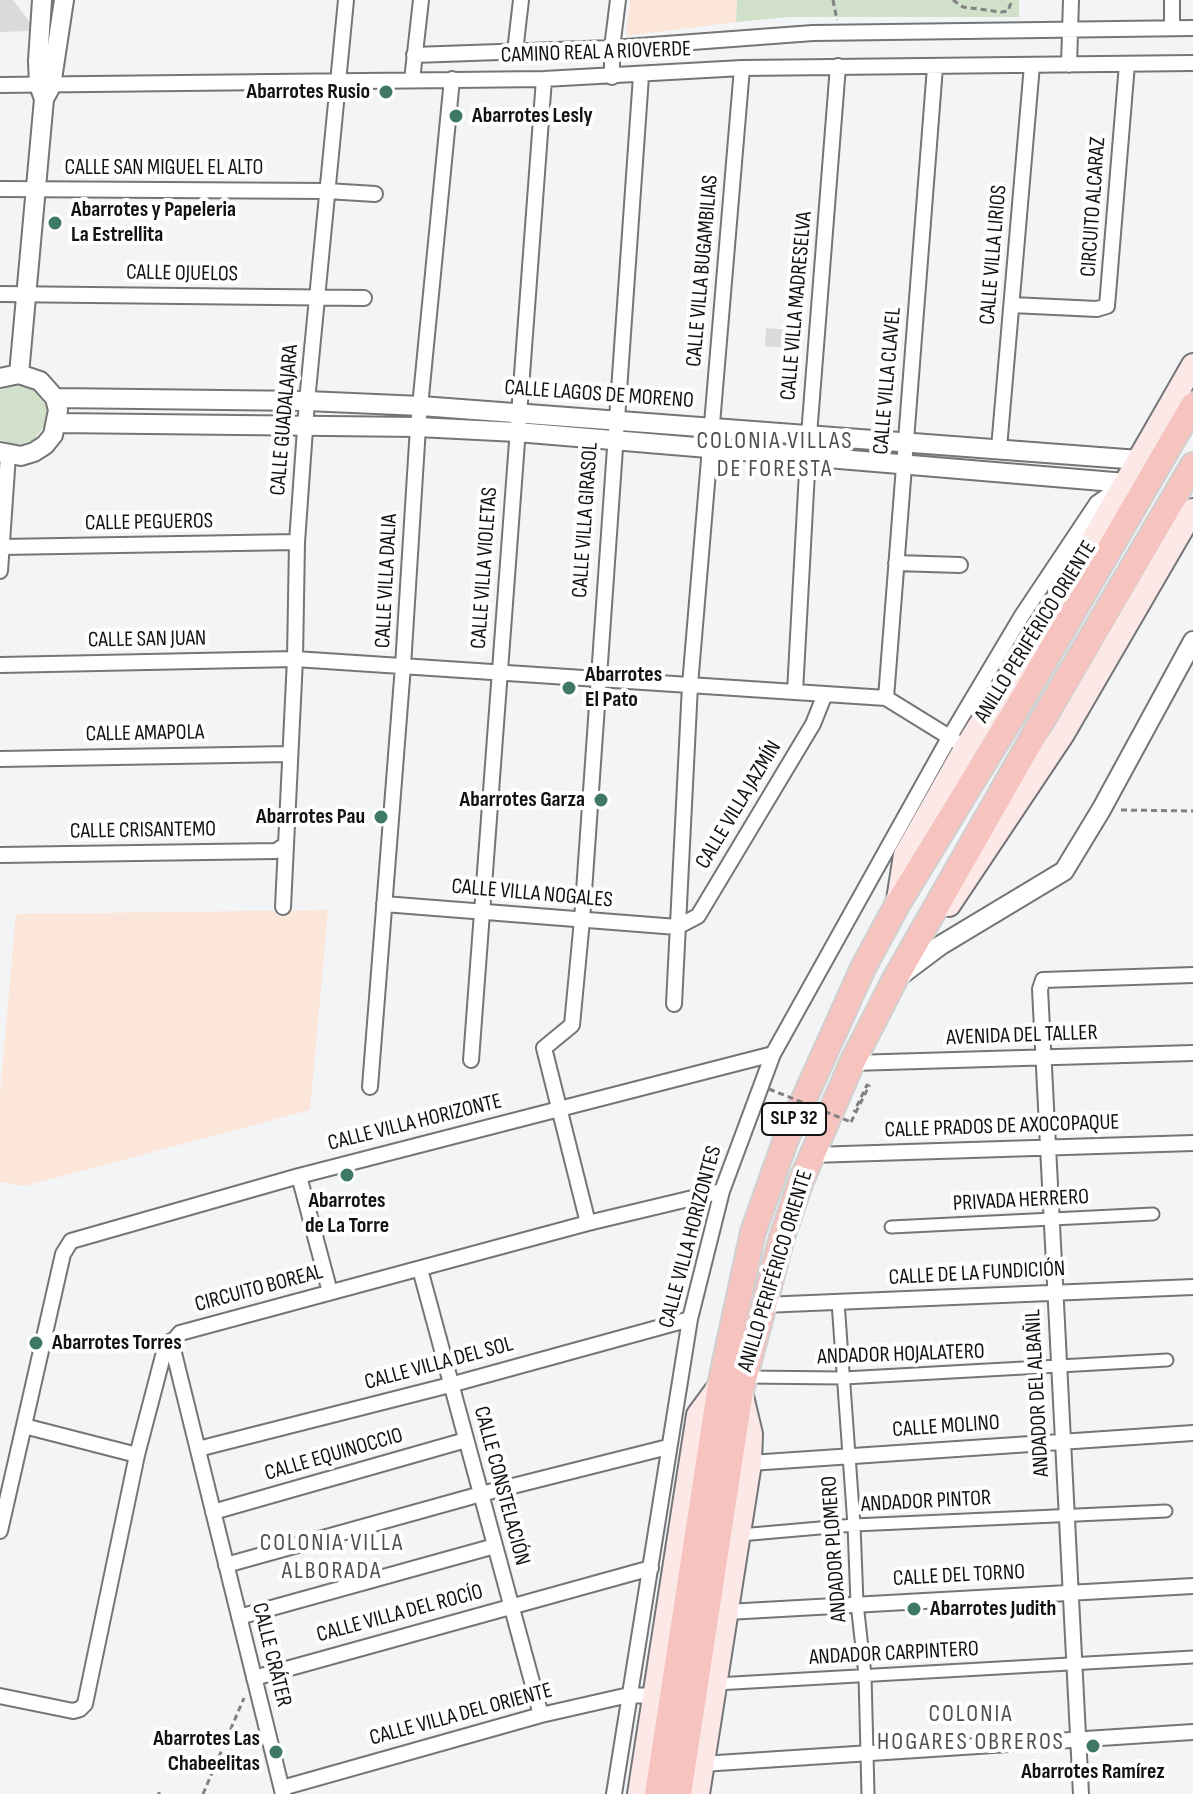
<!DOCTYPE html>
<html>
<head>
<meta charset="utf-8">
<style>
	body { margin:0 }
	canvas { display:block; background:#f3f4f6 }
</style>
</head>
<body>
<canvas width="1193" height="1794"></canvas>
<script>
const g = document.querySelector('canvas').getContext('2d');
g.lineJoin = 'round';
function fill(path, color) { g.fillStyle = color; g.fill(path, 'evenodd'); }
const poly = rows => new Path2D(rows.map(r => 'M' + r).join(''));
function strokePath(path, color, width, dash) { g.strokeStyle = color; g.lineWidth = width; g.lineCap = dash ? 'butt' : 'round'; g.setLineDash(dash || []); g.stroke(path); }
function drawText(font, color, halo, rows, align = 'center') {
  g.font = font + ' "Sofia Sans Condensed",sans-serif'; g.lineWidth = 8; g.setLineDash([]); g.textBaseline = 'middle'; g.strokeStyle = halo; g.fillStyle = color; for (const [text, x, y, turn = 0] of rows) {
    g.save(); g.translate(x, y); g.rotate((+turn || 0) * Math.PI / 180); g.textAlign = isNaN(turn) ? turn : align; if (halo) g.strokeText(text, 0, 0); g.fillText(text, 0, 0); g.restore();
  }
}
fill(poly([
	[630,0,737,0,736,22,626,36],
	[328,910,310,1110,25,1186,0,1182,0,1093,16,914]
]), '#fce5d9');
fill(poly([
	[737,0,1019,0,1019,17,788,17,736,22],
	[16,384,35,390,46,406,47,415,45,425,34,440,16,445,0,440,0,390]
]), '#d0e0c9');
fill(poly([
	[0,0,13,0,32,25,29,31,0,32],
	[766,328,804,331,803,349,765,346]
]), '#dcdad9');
const pedestrian = poly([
	[891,1227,1153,1214],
	[838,1302,854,1525,857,1603,865,1675,868,1794],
	[744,1377,844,1378,1167,1360],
	[740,1535,854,1525,1166,1511],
	[716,1684,1193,1657]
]);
const minor = poly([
	[1172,28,1172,0],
	[515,52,521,0],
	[414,55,612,48,813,33,1193,28],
	[1069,65,1071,0],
	[612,77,612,48,618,0],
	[412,80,421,0],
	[0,85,544,79,742,68,1193,63],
	[0,189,327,191,375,194],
	[0,294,364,298],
	[1012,305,1097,309,1107,306,1127,64],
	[999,448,1032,65],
	[2,547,297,542],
	[896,563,960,565],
	[0,571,8,455],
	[0,665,295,659,886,698,954,740],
	[795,692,809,435,838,66],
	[886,698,935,67],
	[0,759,290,754],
	[0,855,276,851,285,845],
	[384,904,677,927],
	[283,907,295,659,297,542,307,401,346,0],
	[677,927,698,916,813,724,825,694],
	[674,1004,690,685,742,68],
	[471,1060,544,79],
	[852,1063,1193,1053],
	[370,1087,403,666,418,427,452,79],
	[812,1155,1193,1143],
	[299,1176,330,1292],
	[588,1223,544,1048,572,1025,582,920,641,76],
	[420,1269,541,1715],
	[763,1305,1193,1287],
	[171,1341,283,1794],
	[24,1426,137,1455],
	[198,1449,450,1385,690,1319],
	[750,1463,1193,1433],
	[213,1512,466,1440],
	[0,1531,63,1254,71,1241,299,1176,773,1054],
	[226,1565,481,1494,668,1447],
	[727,1612,1193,1586],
	[239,1617,495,1546],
	[254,1678,651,1568],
	[0,1696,73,1711,80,1709,85,1704,137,1455,164,1352,180,1333,588,1223,722,1191],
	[702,1764,1193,1732],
	[282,1788,541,1715,629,1695,654,1696],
	[614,1794,690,1319,722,1191,773,1054,949,738,1021,617,1097,503,1120,487],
	[1081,1794,1040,989,1043,980,1193,975]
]);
const tertiary = poly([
	[44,99,51,86,64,0],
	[19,374,44,99,39,85,38,61,42,0],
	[0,378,19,374,40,381,55,398,58,410,53,435,45,445,34,452,21,456,0,452],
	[55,398,307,401,421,406,1139,460],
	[58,423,418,427,517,432,1126,483],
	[901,975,941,945,1064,871,1101,810,1193,641]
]);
const secondary = poly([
	[898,900,905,855,966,747,1076,569,1193,365],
	[949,905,1063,734,1193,510],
	[639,1794,698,1415,720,1385],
	[698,1794,750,1463,751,1434,741,1392]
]);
const trunk = poly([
	[657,1794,720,1385,753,1232,786,1139,863,968,897,905,1016,710,1193,405],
	[679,1794,741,1391,782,1237,801,1181,852,1063,895,979,1045,716,1193,465]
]);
strokePath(pedestrian, '#747576', 15);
strokePath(minor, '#747576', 18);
strokePath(tertiary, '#747576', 22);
strokePath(secondary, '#747576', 26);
strokePath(trunk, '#d0d0d0', 28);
strokePath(poly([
	[833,0,837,20],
	[953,0,963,7,1001,12,1008,11,1012,0],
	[1121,810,1193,811],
	[851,1122,869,1086,867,1085,854,1112],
	[159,1792,159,1794],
	[203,1794,244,1698]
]), '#818183', 3, [6, 4]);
strokePath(pedestrian, '#fff', 11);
strokePath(minor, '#fff', 14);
strokePath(tertiary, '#fff', 18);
strokePath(secondary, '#fbe8e7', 22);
strokePath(trunk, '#f6c3bf', 24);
strokePath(poly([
	[769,1089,851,1122]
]), '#818183', 3, [6, 4]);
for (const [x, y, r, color] of [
	[386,92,8,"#3d7964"],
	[456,116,8,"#3d7964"],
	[55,223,8,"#3d7964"],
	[569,688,8,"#3d7964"],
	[601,800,8,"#3d7964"],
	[381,817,8,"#3d7964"],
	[347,1175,8,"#3d7964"],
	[36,1343,8,"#3d7964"],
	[914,1609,8,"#3d7964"],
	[1093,1746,8,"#3d7964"],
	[276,1752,8,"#3d7964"]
]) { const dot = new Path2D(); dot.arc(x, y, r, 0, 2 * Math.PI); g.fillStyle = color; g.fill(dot); strokePath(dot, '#fff', 3); }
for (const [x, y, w] of [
	[794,1119,64]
]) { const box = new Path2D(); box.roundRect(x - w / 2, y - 16, w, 32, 6); g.fillStyle = '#fff'; g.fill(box); strokePath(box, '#121213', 2); }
drawText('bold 20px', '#121213', null, [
	["SLP 32",794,1119]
]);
drawText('22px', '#121213', '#fff', [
	["CAMINO REAL A RIOVERDE",596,53,-2],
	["CALLE SAN MIGUEL EL ALTO",164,168],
	["CIRCUITO ALCARAZ",1094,207,-86],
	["CALLE VILLA LIRIOS",994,255,-85],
	["CALLE VILLA BUGAMBILIAS",703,271,-85],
	["CALLE OJUELOS",182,274,1],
	["CALLE VILLA MADRESELVA",797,306,-85],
	["CALLE VILLA CLAVEL",888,381,-85],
	["CALLE LAGOS DE MORENO",599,395,4],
	["CALLE GUADALAJARA",285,420,-85],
	["CALLE VILLA GIRASOL",586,520,-86],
	["CALLE PEGUEROS",149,523,-1],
	["CALLE VILLA VIOLETAS",485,568,-86],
	["CALLE VILLA DALIA",387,581,-87],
	["ANILLO PERIFÉRICO ORIENTE",1036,632,-58],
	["CALLE SAN JUAN",147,640,-1],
	["CALLE AMAPOLA",145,734,-1],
	["CALLE VILLA JAZMÍN",739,805,-59],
	["CALLE CRISANTEMO",143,831,-1],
	["CALLE VILLA NOGALES",532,894,5],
	["AVENIDA DEL TALLER",1022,1036,-2],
	["CALLE VILLA HORIZONTE",415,1123,-14],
	["CALLE PRADOS DE AXOCOPAQUE",1002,1127,-2],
	["PRIVADA HERRERO",1021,1201,-3],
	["CALLE VILLA HORIZONTES",691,1237,-75],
	["ANILLO PERIFÉRICO ORIENTE",776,1271,-73],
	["CALLE DE LA FUNDICIÓN",977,1274,-3],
	["CIRCUITO BOREAL",259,1289,-15],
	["ANDADOR HOJALATERO",901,1355,-2],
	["CALLE VILLA DEL SOL",439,1364,-15],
	["ANDADOR DEL ALBAÑIL",1038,1393,-93],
	["CALLE MOLINO",946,1427,-4],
	["CALLE EQUINOCCIO",334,1455,-16],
	["CALLE CONSTELACIÓN",501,1486,75],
	["ANDADOR PINTOR",926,1502,-3],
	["ANDADOR PLOMERO",835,1549,-94],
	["CALLE DEL TORNO",959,1576,-3],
	["CALLE VILLA DEL ROCÍO",400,1614,-15],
	["ANDADOR CARPINTERO",894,1654,-3],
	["CALLE CRÁTER",271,1655,76],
	["CALLE VILLA DEL ORIENTE",461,1715,-15]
]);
drawText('bold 22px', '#121213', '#fff', [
	["Abarrotes Rusio",370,92,"right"],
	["Abarrotes Lesly",472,116],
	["Abarrotes y Papeleria",71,210],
	["La Estrellita",71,235],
	["Abarrotes",585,675],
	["El Pato",585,700],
	["Abarrotes Garza",585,800,"right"],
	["Abarrotes Pau",365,817,"right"],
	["Abarrotes",347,1201,"center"],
	["de La Torre",347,1226,"center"],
	["Abarrotes Torres",52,1343],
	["Abarrotes Judith",930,1609],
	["Abarrotes Las",260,1739,"right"],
	["Chabeelitas",260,1764,"right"],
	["Abarrotes Ramírez",1093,1772,"center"]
], 'left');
g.letterSpacing = '2px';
drawText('24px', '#505051', '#fff', [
	["COLONIA VILLAS",775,442],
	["DE FORESTA",775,470],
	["COLONIA VILLA",332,1544],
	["ALBORADA",332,1572],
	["COLONIA",971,1715],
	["HOGARES OBREROS",971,1743]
]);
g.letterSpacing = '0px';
</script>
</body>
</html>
